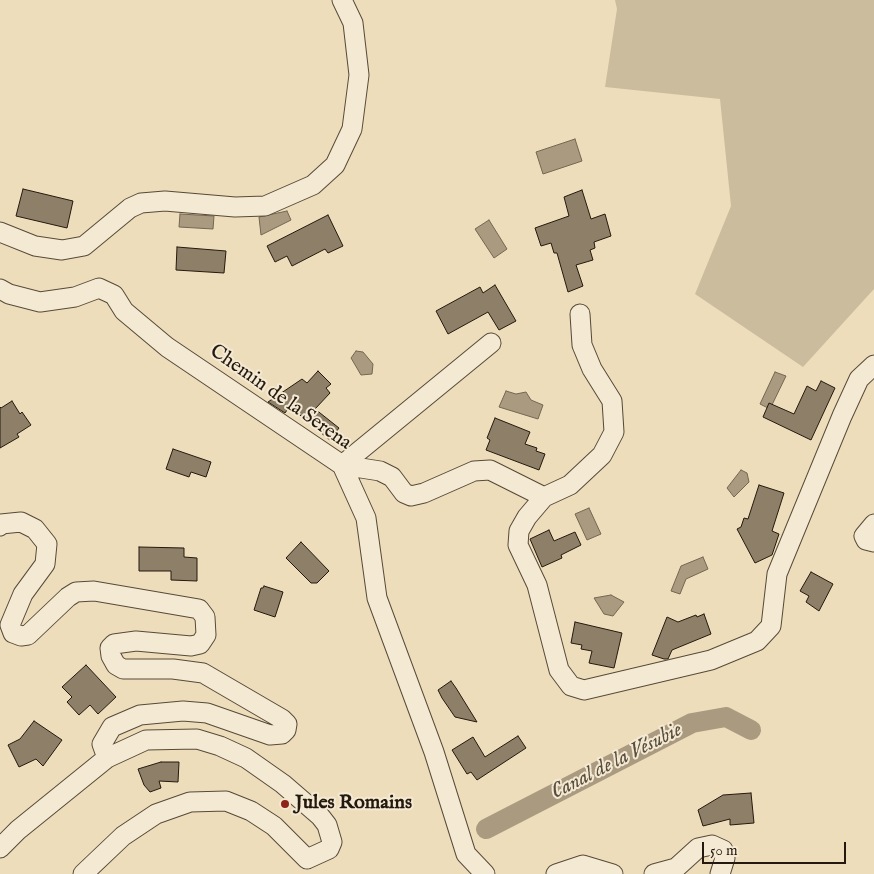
<!DOCTYPE html>
<html>
<head>
<meta charset="utf-8">
<style>
	body { margin:0 }
	#map { position:relative; width:874px; height:874px; overflow:hidden; background:#edb; font-family:"IM FELL English",serif }
	canvas { display:block }
	.scale { position:absolute; left:702px; top:842px; width:144px; height:22px; box-sizing:border-box; border:2px solid #24190e; border-top:0; padding-left:6px; font-size:15px; line-height:18px; white-space:nowrap; color:#24190e; -webkit-text-stroke:4px #f4e9d3; paint-order:stroke }
</style>
</head>
<body>
<div id="map">
<canvas width="874" height="874"></canvas>
<div class="scale">50 m</div>
</div>
<script>
const g = document.querySelector('canvas').getContext('2d');
g.lineJoin = 'round';
function fill(path, color) { g.fillStyle = color; g.fill(path, 'evenodd'); }
const poly = rows => new Path2D(rows.map(r => 'M' + r).join(''));
function strokePath(path, color, width, dash) { g.strokeStyle = color; g.lineWidth = width; g.lineCap = dash ? 'butt' : 'round'; g.setLineDash(dash || []); g.stroke(path); }
function drawText(font, color, halo, rows, align = 'center') {
  g.font = font + ' "IM FELL English",serif'; g.lineWidth = 4; g.setLineDash([]); g.textBaseline = 'middle'; g.strokeStyle = halo; g.fillStyle = color; for (const [text, x, y, turn = 0] of rows) {
    g.save(); g.translate(x, y); g.rotate((+turn || 0) * Math.PI / 180); g.textAlign = isNaN(turn) ? turn : align; if (halo) g.strokeText(text, 0, 0); g.fillText(text, 0, 0); g.restore();
  }
}
fill(poly([
	[615,0,874,0,874,289,803,367,695,294,731,206,720,99,605,87,617,9]
]), '#ccbc9e');
const water = poly([
	[575,139,582,161,543,174,536,152,575,139],
	[287,211,291,220,261,235,259,217,287,211],
	[180,214,214,216,213,229,179,227,180,214],
	[489,220,507,249,494,258,475,229,489,220],
	[356,351,363,352,373,364,372,374,361,375,351,358,356,351],
	[775,372,786,376,770,409,760,404,775,372],
	[506,391,516,394,526,392,531,400,543,405,538,419,499,407,506,391],
	[741,470,747,473,749,482,734,497,727,488,741,470],
	[589,508,601,534,587,540,575,514,589,508],
	[703,557,708,569,686,579,680,594,671,591,681,566,703,557],
	[611,595,624,602,613,616,604,614,594,598,611,595]
]);
fill(water, '#a99a80');
strokePath(water, '#746652', 1);
strokePath(poly([
	[486,829,692,723,726,717,751,730]
]), '#a99a80', 20);
const building = poly([
	[23,189,73,201,67,228,16,216,23,189],
	[582,190,591,219,605,214,611,236,594,242,595,248,590,250,593,260,576,265,583,286,568,292,557,253,554,253,551,243,541,246,535,228,569,216,564,197,582,190],
	[328,215,343,246,328,253,325,249,292,266,287,256,275,262,267,246,328,215],
	[177,247,226,251,224,273,176,270,177,247],
	[495,285,516,321,499,330,488,312,448,334,436,311,480,287,483,293,495,285],
	[318,371,331,384,326,388,330,393,315,409,339,428,330,440,315,428,316,427,289,407,285,413,268,402,302,379,307,383,318,371],
	[821,381,835,388,811,440,763,417,769,403,794,414,807,386,816,391,821,381],
	[12,401,20,414,22,412,31,425,17,434,19,437,0,448,0,407,1,408,12,401],
	[495,418,530,432,525,444,537,448,536,451,545,454,539,470,486,450,490,440,487,438,495,418],
	[173,449,211,462,206,477,191,472,189,477,166,469,173,449],
	[759,485,784,493,772,531,779,534,772,555,755,563,737,529,741,527,744,518,748,519,759,485],
	[549,530,554,541,575,532,581,545,561,555,562,558,542,567,530,539,549,530],
	[301,542,329,571,317,583,311,583,286,558,301,542],
	[139,547,184,548,184,557,197,558,197,581,171,580,171,571,139,571,139,547],
	[811,572,833,584,819,611,806,602,809,596,800,591,811,572],
	[264,586,283,592,275,617,254,610,261,588,263,588,264,586],
	[704,614,711,634,672,650,668,659,664,659,652,655,667,617,678,622,696,615,697,617,704,614],
	[575,622,622,633,614,668,589,663,592,651,581,649,582,645,571,643,575,622],
	[86,665,116,697,98,714,90,705,79,715,67,702,72,697,62,687,86,665],
	[451,681,456,688,477,722,455,717,442,698,438,690,451,681],
	[34,721,62,740,43,766,36,759,19,767,8,745,20,739,34,721],
	[518,736,526,748,477,780,471,772,467,774,452,750,473,737,485,757,518,736],
	[161,762,179,762,178,782,159,781,161,788,150,792,144,785,138,769,161,762],
	[751,793,754,823,730,825,730,819,703,826,698,810,723,795,751,793]
]);
fill(building, '#8d7f68');
strokePath(building, '#24190e', 1);
const minor = poly([
	[0,232,35,246,62,250,84,246,130,208,141,203,165,201,235,207,265,206,313,185,335,165,352,129,359,75,353,23,342,0],
	[0,289,9,294,40,302,75,297,99,288,114,295,124,311,167,347,342,465,366,518,377,598,434,752,466,854,485,874],
	[342,465,380,471,392,477,404,493,411,496,424,493,474,471,490,470,544,497,570,485,602,455,614,432,612,401,592,369,582,345,580,314],
	[342,465,491,343],
	[544,497,527,517,519,531,518,545,537,585,559,670,571,686,584,690,711,660,757,641,771,626,777,574,842,416,859,379,874,365],
	[874,524,864,536,866,540,874,542],
	[0,526,1,524,21,522,35,529,47,544,45,564,23,594,10,625,13,633,21,636,28,635,68,597,76,592,94,591,199,609,205,617,206,635,200,644,191,646,136,641,114,644,110,648,111,656,116,665,123,669,173,669,203,673,282,719,287,724,286,730,282,734,270,735,207,713,183,711,140,715,112,727,102,744,107,758],
	[0,848,18,830,107,758,146,740,197,739,220,746,246,758,283,784,320,816,327,825,332,842,329,849,307,859],
	[83,874,123,836,156,814,190,802,226,801,251,811,274,826,307,859],
	[556,874,583,865,613,874],
	[654,874,676,868,698,848,712,845,723,850,725,858,720,874]
]);
strokePath(minor, '#564a39', 21);
strokePath(minor, '#f4e9d3', 19);
for (const [x, y, r, color] of [
	[285,804,5,"#8f2418"]
]) { const dot = new Path2D(); dot.arc(x, y, r, 0, 2 * Math.PI); g.fillStyle = color; g.fill(dot); strokePath(dot, '#f4e9d3', 2); }
drawText('20px', '#24190e', '#f4e9d3', [
	["Chemin de la Serena",280,398,35]
]);
drawText('bold 20px', '#24190e', '#f4e9d3', [
	["Jules Romains",295,804]
], 'left');
drawText('italic 21px', '#594d3c', '#f4e9d3', [
	["Canal de la Vésubie",617,762,-27]
]);
</script>
</body>
</html>
